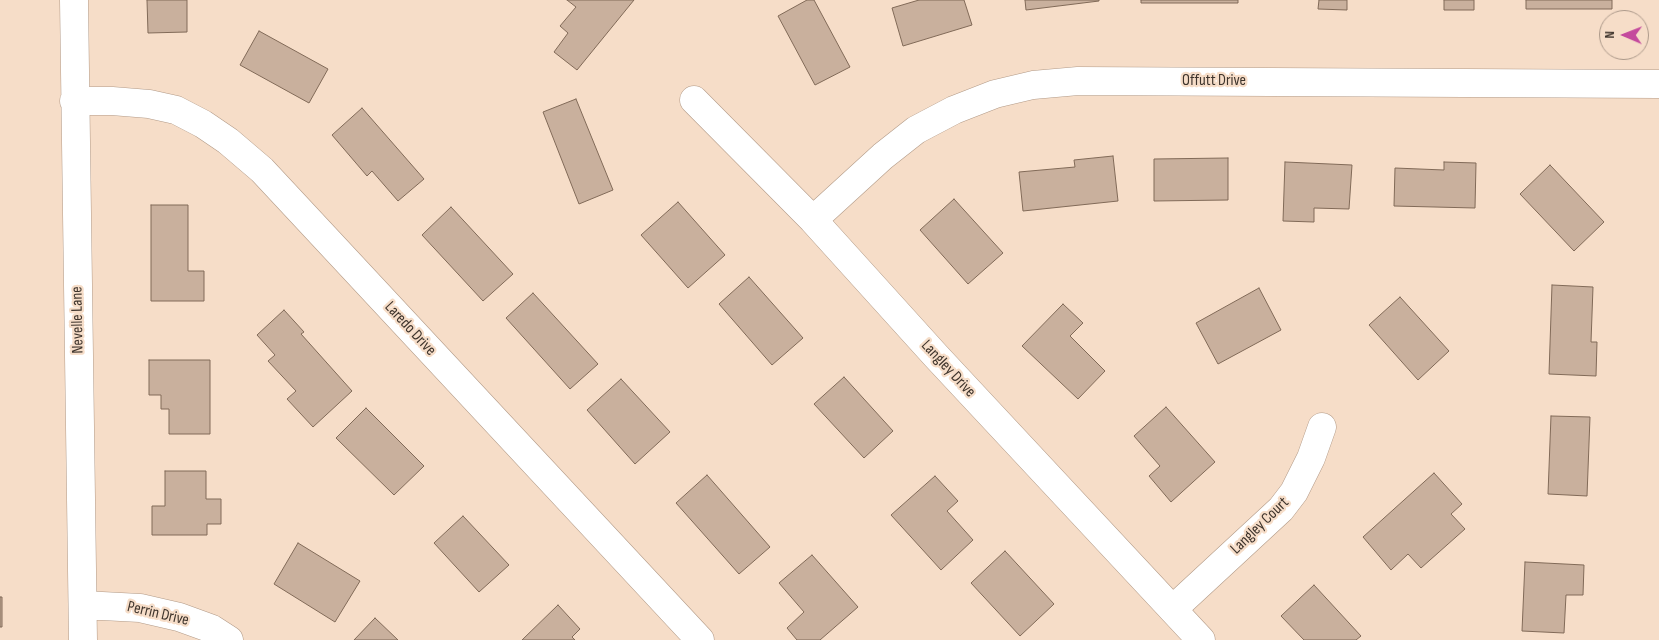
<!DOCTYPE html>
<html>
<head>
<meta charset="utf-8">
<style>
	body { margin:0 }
	#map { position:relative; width:1659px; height:640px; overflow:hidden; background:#f6ddc8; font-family:"Sofia Sans Condensed",sans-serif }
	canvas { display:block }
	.north { position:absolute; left:1599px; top:10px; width:50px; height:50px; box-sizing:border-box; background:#f6ddc8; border:1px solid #ac998a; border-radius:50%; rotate:271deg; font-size:14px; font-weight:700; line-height:20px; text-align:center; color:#3e342c }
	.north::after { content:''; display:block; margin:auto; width:18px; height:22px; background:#c44a9d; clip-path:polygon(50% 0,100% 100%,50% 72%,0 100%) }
</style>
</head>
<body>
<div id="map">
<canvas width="1659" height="640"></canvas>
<div class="north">N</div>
</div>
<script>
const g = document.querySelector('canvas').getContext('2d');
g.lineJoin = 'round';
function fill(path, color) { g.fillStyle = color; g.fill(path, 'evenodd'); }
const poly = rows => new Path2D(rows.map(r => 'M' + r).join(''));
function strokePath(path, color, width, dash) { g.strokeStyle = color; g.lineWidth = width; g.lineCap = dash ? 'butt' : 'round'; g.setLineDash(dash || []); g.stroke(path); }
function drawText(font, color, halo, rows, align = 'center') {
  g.font = font + ' "Sofia Sans Condensed",sans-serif'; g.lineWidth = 4.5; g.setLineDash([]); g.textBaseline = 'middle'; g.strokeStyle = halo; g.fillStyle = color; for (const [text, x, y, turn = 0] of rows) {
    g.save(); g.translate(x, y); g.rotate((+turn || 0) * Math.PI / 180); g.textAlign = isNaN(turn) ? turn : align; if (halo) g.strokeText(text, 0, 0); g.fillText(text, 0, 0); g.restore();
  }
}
const building = poly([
	[147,0,187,0,187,32,148,33,147,0],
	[567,0,634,0,577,70,554,52,568,33,560,26,576,7,567,0],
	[807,0,814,0,850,67,815,85,778,16,807,0],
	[919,0,964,0,972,25,903,46,892,8,919,0],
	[1025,0,1099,0,1099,1,1026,10,1025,0],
	[1141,0,1238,0,1238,3,1141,3,1141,0],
	[1319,0,1347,0,1347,10,1318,9,1319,0],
	[1444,0,1474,0,1474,10,1444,10,1444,0],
	[1526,0,1612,0,1612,9,1526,9,1526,0],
	[259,31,328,69,309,103,240,65,259,31],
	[576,99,613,190,579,204,543,112,576,99],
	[362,108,424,179,398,201,372,171,367,176,332,135,362,108],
	[1113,156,1118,201,1023,211,1019,172,1075,167,1074,160,1113,156],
	[1228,158,1228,200,1154,201,1154,159,1228,158],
	[1285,162,1352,165,1349,209,1314,208,1314,222,1283,221,1285,162],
	[1444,162,1476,163,1475,208,1394,206,1395,168,1444,170,1444,162],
	[1550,165,1604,222,1574,251,1520,194,1550,165],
	[954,199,1003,253,968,284,920,230,954,199],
	[678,202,725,255,688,288,641,235,678,202],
	[151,205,188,205,188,271,204,271,204,301,151,301,151,205],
	[451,207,513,274,483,301,422,235,451,207],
	[749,277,803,338,772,365,719,304,749,277],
	[1552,285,1593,287,1591,342,1597,342,1596,376,1549,374,1552,285],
	[1259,288,1281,330,1218,364,1196,323,1259,288],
	[533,293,598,364,570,389,506,318,533,293],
	[1400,297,1449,351,1418,380,1369,325,1400,297],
	[1063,304,1083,323,1070,336,1105,371,1078,399,1022,346,1063,304],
	[284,310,304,332,301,334,352,391,313,427,287,399,296,391,268,361,275,355,257,335,284,310],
	[149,360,210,360,210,434,169,434,169,409,161,409,161,395,149,395,149,360],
	[844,377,893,431,864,458,814,404,844,377],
	[621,379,670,432,635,464,587,410,621,379],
	[1166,407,1215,462,1171,502,1149,476,1160,466,1134,436,1166,407],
	[366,408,424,466,394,495,336,438,366,408],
	[1551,416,1590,417,1587,496,1548,494,1551,416],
	[165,471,206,471,206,499,221,499,221,524,207,524,207,535,152,535,152,506,165,506,165,471],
	[1434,473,1462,504,1451,514,1465,529,1421,568,1408,554,1391,570,1363,537,1434,473],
	[707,475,770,547,739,574,676,503,707,475],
	[935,476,958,501,947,511,973,540,941,570,891,515,935,476],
	[463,516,509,565,479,592,434,543,463,516],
	[298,543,360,581,335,622,274,584,298,543],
	[1005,551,1054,604,1020,636,971,583,1005,551],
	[812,555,858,607,820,640,797,640,787,628,804,612,779,583,812,555],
	[1525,562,1584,565,1583,595,1566,595,1564,633,1522,631,1525,562],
	[1314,585,1361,636,1356,640,1304,640,1281,616,1314,585],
	[0,597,2,597,2,627,0,627,0,597],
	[558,605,580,629,572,637,575,640,522,640,558,605],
	[375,618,398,640,354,640,375,618]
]);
fill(building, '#c9b09d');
strokePath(building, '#816a58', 1);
const street = poly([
	[74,0,83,640],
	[694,100,813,220,936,356,1201,640],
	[74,101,112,101,149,104,176,110,203,124,228,141,262,170,700,640],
	[813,220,883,156,916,130,954,110,995,94,1033,85,1078,81,1659,84],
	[83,605,140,608,179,617,212,629,229,640],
	[1173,609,1281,509,1294,492,1311,458,1322,427]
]);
strokePath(street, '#b29a87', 29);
strokePath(street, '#fff', 28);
drawText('16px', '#3e342c', '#f6ddc8', [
	["Offutt Drive",1214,81],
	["Nevelle Lane",78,320,-91],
	["Laredo Drive",410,329,47],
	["Langley Drive",948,369,47],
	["Langley Court",1260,526,-44],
	["Perrin Drive",158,614,13]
]);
</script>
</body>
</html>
